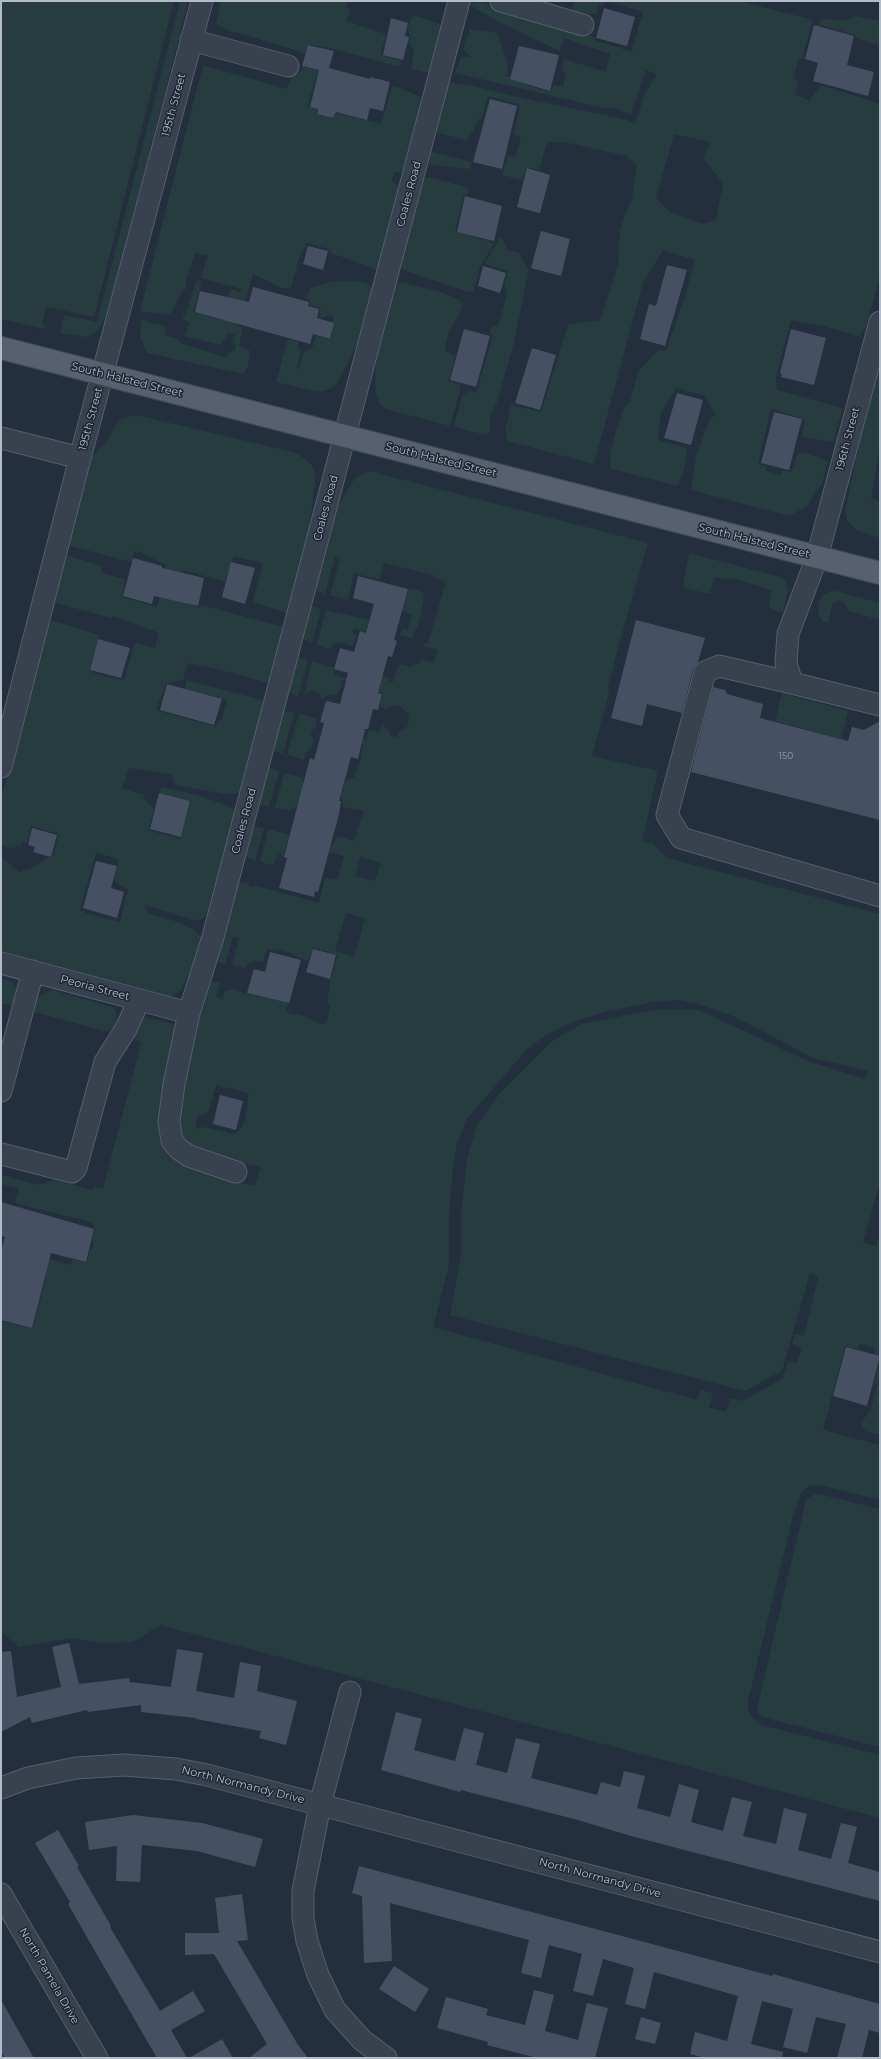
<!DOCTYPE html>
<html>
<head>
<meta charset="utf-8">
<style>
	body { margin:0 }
	#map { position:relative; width:881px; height:2059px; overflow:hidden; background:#242f3e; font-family:Montserrat,sans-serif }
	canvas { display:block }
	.frame { position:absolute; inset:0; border:2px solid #b4bcc9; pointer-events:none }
</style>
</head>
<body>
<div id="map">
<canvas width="881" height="2059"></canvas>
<div class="frame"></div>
</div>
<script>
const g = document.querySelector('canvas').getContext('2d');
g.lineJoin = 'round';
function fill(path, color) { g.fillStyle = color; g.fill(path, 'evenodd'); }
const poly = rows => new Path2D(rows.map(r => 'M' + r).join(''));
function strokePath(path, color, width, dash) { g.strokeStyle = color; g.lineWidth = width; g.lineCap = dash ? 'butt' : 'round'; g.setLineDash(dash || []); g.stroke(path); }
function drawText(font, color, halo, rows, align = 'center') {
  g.font = font + ' Montserrat,sans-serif'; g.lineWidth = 3; g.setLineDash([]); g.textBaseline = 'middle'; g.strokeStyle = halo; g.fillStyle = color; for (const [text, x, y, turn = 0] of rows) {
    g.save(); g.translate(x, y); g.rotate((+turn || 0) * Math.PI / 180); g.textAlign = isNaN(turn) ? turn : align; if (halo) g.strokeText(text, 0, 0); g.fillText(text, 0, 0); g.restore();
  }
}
fill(poly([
	[1,1,174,1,94,317,46,307,42,324,45,325,44,329,1,319],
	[180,1,188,2,109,309,99,329,93,334,86,337,60,333,64,315,97,322],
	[221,1,347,1,345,7,350,9,346,21,386,34,381,55,401,61,399,67,338,50,309,44,305,53,225,29,216,24],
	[574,1,605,1,603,6,598,5,596,14,571,13],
	[606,1,740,1,813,20,802,59,799,58,793,79,798,80,795,94,809,101,821,85,880,104,880,276,866,327,859,336,823,326,791,320,776,378,777,390,843,408,833,442,802,437,805,419,771,409,758,464,767,466,766,471,781,475,783,470,791,472,798,453,803,452,828,461,822,484,806,507,789,516,691,490,696,456,710,419,716,415,703,395,676,388,661,413,658,440,687,448,684,468,678,486,611,469,610,455,617,427,625,406,630,402,638,372,658,350,666,351,685,296,695,260,663,250,643,283,594,464,507,441,505,431,511,405,541,412,568,325,600,320,618,265,620,229,632,198,637,165,627,156,564,142,547,142,539,170,527,167,522,180,502,175,508,155,516,156,521,137,514,134,520,105,488,96,482,118,477,120,474,130,466,140,435,132,461,34,462,35,450,82,470,85,513,96,627,120,635,124,644,96,657,74,646,70,631,114,618,109,604,108,455,73,461,56,473,58,463,50,466,38,469,36,469,29,497,33,508,63,507,76,528,83,527,85,550,92,553,85,563,87,566,74,561,69,564,59,606,72,610,54,564,38,560,51,501,23,468,4,478,2,514,10,594,37,594,40,633,52,632,48,643,12],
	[674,134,711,142,703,158,723,183,716,220,702,224,670,212,656,198],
	[413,15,443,25,430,70,427,73,411,69,414,49,409,44,411,36,407,30],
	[855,16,880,21,880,46,856,38,855,35,818,24,822,19,848,20],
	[203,65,287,89,292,75,301,72,303,67,322,71,321,75,317,74,307,107,317,109,316,114,333,119,336,113,381,124,392,87,395,86,419,96,422,101,404,172,394,172,392,181,400,188,379,270,331,253,328,249,307,243,299,258,291,288,282,288,253,274,238,326,243,327,239,346,250,351,248,366,243,374,147,353,140,338,141,319,153,324,158,323,165,327,166,335,177,339,182,344,225,357,236,349,235,344,232,342,235,334,228,333,221,345,185,336,189,323,182,318,186,313,197,279,202,282,193,312,221,320,231,289,240,292,241,289,201,278,208,255,195,253,186,280,186,289,182,291,170,315,140,311],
	[428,151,472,162,470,169,426,164],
	[430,177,469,188,468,193,464,195,455,231,494,243,480,267,474,291,469,292,406,271,399,267,420,179],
	[499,238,503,239,507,250,519,253,529,270,513,346,497,402,490,417,490,432,486,435,454,427,462,395,469,391,476,393,493,335,490,334,492,325,498,327,508,289,504,287,508,271,485,264],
	[354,281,366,283,373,289,360,338,337,384,329,389,318,392,276,382,288,339,299,342,298,349,301,350,297,369,299,369,304,351,307,351,313,346,316,336,331,340,334,317,329,315,322,318,319,317,321,308,309,305,310,300,306,299,310,288,331,282],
	[399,282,439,291,463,302,460,312,449,331,445,347,446,351,455,356,449,381,460,385,460,391,450,426,386,409,380,404,375,394,376,352,393,285],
	[880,346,880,448,871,498,880,501,880,538,856,530,847,520,845,511],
	[136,415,297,453,311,464,316,476,308,537,287,613,253,602,263,563,234,556,225,582,184,570,178,600,200,608,201,605,283,627,268,683,221,670,188,663,183,680,166,683,156,710,216,727,218,721,221,721,227,700,185,689,186,680,262,700,263,704,241,793,225,794,175,785,171,774,129,768,122,788,144,795,143,798,154,809,148,830,181,839,191,801,160,793,161,787,194,794,223,804,233,809,235,814,206,916,203,919,194,920,144,905,148,913,178,922,192,929,201,936,195,961,181,990,172,996,155,1000,1,957,1,857,20,872,34,867,46,858,53,857,59,834,31,826,27,843,22,842,20,847,16,845,15,849,1,845,1,799,48,619,99,635,89,671,106,677,124,680,135,643,155,648,159,633,114,616,111,618,53,602,65,557,69,556,99,565,102,568,102,573,125,579,122,597,157,607,166,565,135,550,131,562,70,546,68,544,92,457,108,439,116,424,121,419],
	[96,852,119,860,114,880,120,885,128,889,120,922,88,914,80,910],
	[369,471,648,543,621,637,608,686,609,693,592,756,658,771,642,842,652,843,667,858,880,914,880,1182,863,1243,876,1246,878,1239,880,1239,880,1356,874,1354,875,1348,860,1344,858,1349,845,1346,823,1430,880,1445,880,1500,819,1485,809,1486,801,1492,793,1516,748,1701,748,1709,751,1716,761,1725,880,1755,880,1818,160,1625,133,1642,100,1643,72,1638,19,1647,1,1632,1,1321,33,1329,46,1277,15,1269,20,1251,71,1265,72,1259,87,1263,90,1249,92,1250,94,1242,92,1241,95,1228,92,1223,87,1221,15,1203,19,1188,1,1184,1,1175,39,1185,54,1180,92,1190,94,1187,103,1189,141,1043,133,1037,132,1032,137,1022,144,1017,170,1023,173,1024,177,1031,176,1047,161,1122,165,1141,171,1152,191,1164,234,1181,255,1186,261,1167,212,1158,182,1146,176,1111,177,1087,208,981,221,982,216,997,222,999,225,991,233,989,247,994,288,1003,286,1010,290,1014,300,1015,324,1025,327,1021,330,1006,327,1004,330,983,338,955,313,948,308,961,297,957,293,954,275,949,274,951,267,949,263,962,255,961,248,964,245,968,232,965,239,938,233,937,225,965,213,960,234,884,242,882,249,883,248,886,253,887,254,885,319,903,325,878,337,880,344,856,320,850,321,848,333,845,337,836,354,841,364,811,343,807,342,798,308,788,299,805,290,810,275,808,284,773,303,778,303,783,343,792,345,782,351,778,354,778,361,758,363,744,322,733,324,730,366,740,369,730,380,732,382,724,391,733,390,736,398,737,398,733,407,727,409,720,408,714,401,707,394,705,386,709,380,707,383,693,351,685,348,680,342,680,340,690,337,695,328,694,322,700,319,693,311,690,304,696,312,661,333,667,334,675,369,684,372,676,382,678,383,676,390,678,389,681,393,682,397,668,402,664,410,667,419,663,421,659,434,663,438,650,424,646,424,643,428,643,446,582,435,578,436,576,384,563,379,580,354,573,348,600,330,595,340,558,335,556,325,594,311,588,333,514,355,478],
	[360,857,381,863,375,881,355,876],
	[346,913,365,918,354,957,335,951],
	[678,1000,698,1004,733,1016,813,1058,868,1071,865,1079,808,1061,699,1010,654,1010,581,1024,551,1042,500,1093,477,1125,467,1158,461,1213,461,1256,450,1315,745,1391,782,1371,810,1273,818,1277,804,1336,795,1334,792,1344,802,1348,797,1363,788,1361,783,1378,743,1401,730,1398,726,1412,709,1408,713,1393,700,1390,697,1400,433,1327,449,1265,449,1215,453,1166,457,1144,466,1120,527,1049,549,1033,575,1021,609,1011,652,1002],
	[216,1085,249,1093,245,1120,242,1127,234,1134,205,1127,196,1129,197,1117,208,1113],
	[689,553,780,577,785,581,788,589,783,613,769,608,772,590,731,578,730,580,715,577,709,594,685,588,683,585],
	[409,588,423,592,424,597,419,622,412,638,411,638,400,635,402,629,408,630,412,615,402,611],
	[836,591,880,603,880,620,849,611,844,602,839,600,832,605,828,623,823,622,818,614,819,602,824,594,829,592],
	[307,605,321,609,312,643,300,638],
	[326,610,369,620,368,622,394,629,383,636,354,628,352,631,357,636,353,646,338,642,332,645,329,649,317,645],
	[298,657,308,660,298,697,285,690,294,658],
	[782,693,848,711,841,739,775,721],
	[282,710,294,713,283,754,273,751],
	[299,714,317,718,316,726,310,733,314,740,312,747,306,753,304,760,287,755],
	[269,768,279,771,269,807,255,803],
	[249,824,261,828,264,828,255,861,245,856],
	[268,829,316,843,314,847,287,841,283,857,280,853,277,856,273,865,260,862],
	[1,978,14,983,17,993,13,1006,1,1003],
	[52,990,115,1008,117,1025,113,1030,104,1031,34,1012,36,999],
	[880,1360,880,1435,865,1431,862,1427,863,1420,871,1409,877,1384,874,1383],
	[819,1494,880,1509,880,1747,766,1718,760,1715,757,1708,806,1500,813,1495]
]), '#263c3f');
fill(poly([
	[604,8,635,17,627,46,596,38],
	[391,18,408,23,405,36,409,37,403,60,383,55],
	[814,25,854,36,847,65,874,72,868,96,813,81,818,63,805,59],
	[308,45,334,51,329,68,370,79,370,77,390,82,383,111,370,108,367,120,336,112,333,118,317,114,318,109,310,107,319,70,302,66],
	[519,46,559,55,550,91,510,79],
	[490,99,517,106,502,169,473,162],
	[527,168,550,175,540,213,517,207],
	[465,196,502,206,494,241,457,232],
	[541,231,570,239,561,276,531,268],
	[308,246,328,251,323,270,303,264],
	[667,265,687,270,665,346,640,339,649,304,656,306],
	[483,266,506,273,500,293,478,286],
	[253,287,309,302,308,306,319,309,317,318,334,323,330,339,313,334,310,344,195,312,200,291,249,302],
	[464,329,490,336,476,387,450,380],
	[791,329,826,338,814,385,781,377,782,374,780,373],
	[532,348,556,355,540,410,515,403],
	[677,393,703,400,691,445,664,438],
	[774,412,802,419,789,470,761,463],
	[133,558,162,566,162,568,204,578,198,606,154,596,152,604,123,596],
	[231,562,255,568,245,604,222,597],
	[358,576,408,589,394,640,397,641,392,657,388,656,378,693,382,694,378,710,373,709,368,729,365,729,358,759,351,757,339,801,341,801,339,814,318,892,315,891,314,897,279,888,287,858,284,857,310,758,314,760,324,723,320,722,326,701,340,704,348,673,334,669,340,648,354,652,360,631,366,633,374,604,353,598],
	[636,620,705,638,698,662,693,669,682,713,647,704,642,726,611,718],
	[98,639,130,648,121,678,90,670],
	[167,684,222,699,214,725,160,710],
	[713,687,725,690,727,694,763,704,760,718,848,741,852,727,864,730,880,721,880,820,691,772],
	[159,793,190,801,181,837,150,829],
	[32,828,57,835,51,857,33,852,35,847,28,845],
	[96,861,117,866,111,888,124,892,117,918,83,908],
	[313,949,336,955,330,979,306,972],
	[270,952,301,960,289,1003,247,993,254,969,265,972],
	[220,1095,243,1101,236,1130,213,1124],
	[1,1202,94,1229,86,1262,51,1253,32,1328,1,1320,1,1251,5,1237,1,1236],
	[846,1347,880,1356,867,1406,833,1396],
	[69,1643,79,1684,129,1678,130,1682,171,1687,177,1649,203,1653,196,1691,234,1698,240,1662,261,1666,257,1691,297,1701,286,1745,259,1738,261,1731,196,1719,196,1718,141,1712,141,1705,88,1712,87,1710,32,1723,30,1717,1,1732,1,1652,11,1651,17,1697,61,1687,52,1647],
	[396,1712,422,1719,414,1750,455,1761,464,1728,484,1733,476,1765,507,1773,516,1738,540,1744,531,1778,597,1795,601,1782,620,1787,624,1771,645,1776,637,1808,670,1817,679,1784,699,1790,691,1822,723,1831,732,1797,752,1802,743,1836,776,1844,784,1808,807,1814,798,1850,831,1859,841,1823,857,1827,848,1863,880,1872,880,1901,631,1836,578,1820,461,1790,460,1792,381,1770],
	[133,1815,202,1823,263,1839,255,1867,197,1851,142,1845,140,1882,116,1881,117,1846,89,1850,85,1822],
	[58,1830,79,1866,77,1867,111,1926,110,1927,160,2011,193,1991,205,2011,171,2030,187,2058,157,2058,96,1953,68,1904,70,1902,35,1843],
	[359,1866,772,1976,773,1974,880,2004,880,2033,869,2030,862,2058,837,2058,846,2024,816,2017,807,2053,783,2047,793,2009,762,2001,751,2044,783,2052,782,2058,705,2058,690,2054,695,2032,727,2041,738,1996,654,1972,645,2009,625,2004,634,1968,603,1959,593,1996,573,1991,582,1954,549,1945,541,1978,521,1973,529,1940,390,1903,392,1961,364,1963,362,1896,352,1893],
	[242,1894,248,1940,237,1941,298,2045,308,2058,249,2058,267,2044,214,1954,185,1955,185,1933,219,1933,215,1898],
	[394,1966,429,1989,415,2012,379,1989],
	[534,1990,554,1995,545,2031,578,2040,587,2003,608,2008,595,2058,537,2058,487,2045,488,2042,437,2028,446,1997,488,2009,486,2015,525,2025],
	[1,2000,34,2058,5,2058,1,2052],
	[641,2017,661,2023,655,2044,635,2039],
	[222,2039,233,2058,189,2058]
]), '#455162');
const minor = poly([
	[501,1,583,25],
	[191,40,288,66],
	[880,322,817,557,788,634,786,663,792,683,880,705],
	[1,438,80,458],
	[792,683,719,666,705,672,667,815,681,838,880,896],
	[1,767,80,458,202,1],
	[1,963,189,1013],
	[1,1091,33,971],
	[1,1154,72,1172,76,1168,105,1062,126,1029,139,1000],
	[236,1172,189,1156,179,1149,172,1141,169,1122,174,1084,189,1013,213,937,459,1],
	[350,1692,320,1805,303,1891,303,1918,307,1941,318,1975,335,2010,362,2040,386,2058],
	[1,1788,28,1778,76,1768,124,1765,176,1769,207,1775,880,1952],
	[1,1894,97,2058]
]);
const major = poly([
	[1,348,880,573]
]);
strokePath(minor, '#565f6c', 23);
strokePath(major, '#414a57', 24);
strokePath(minor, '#38414e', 21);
strokePath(major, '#56606e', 22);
drawText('9px', '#98a1af', null, [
	["150",786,756]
]);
drawText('11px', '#b4bcc9', '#1d2633', [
	["195th Street",174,105,-75],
	["Coales Road",409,194,-75],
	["South Halsted Street",127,380,14],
	["195th Street",91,419,-75],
	["196th Street",848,439,-75],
	["South Halsted Street",441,460,14],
	["Coales Road",326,508,-75],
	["South Halsted Street",754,541,14],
	["Coales Road",244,821,-75],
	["Peoria Street",95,988,15],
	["North Normandy Drive",243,1785,14],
	["North Normandy Drive",600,1878,15],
	["North Pamela Drive",49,1976,60]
]);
</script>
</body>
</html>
